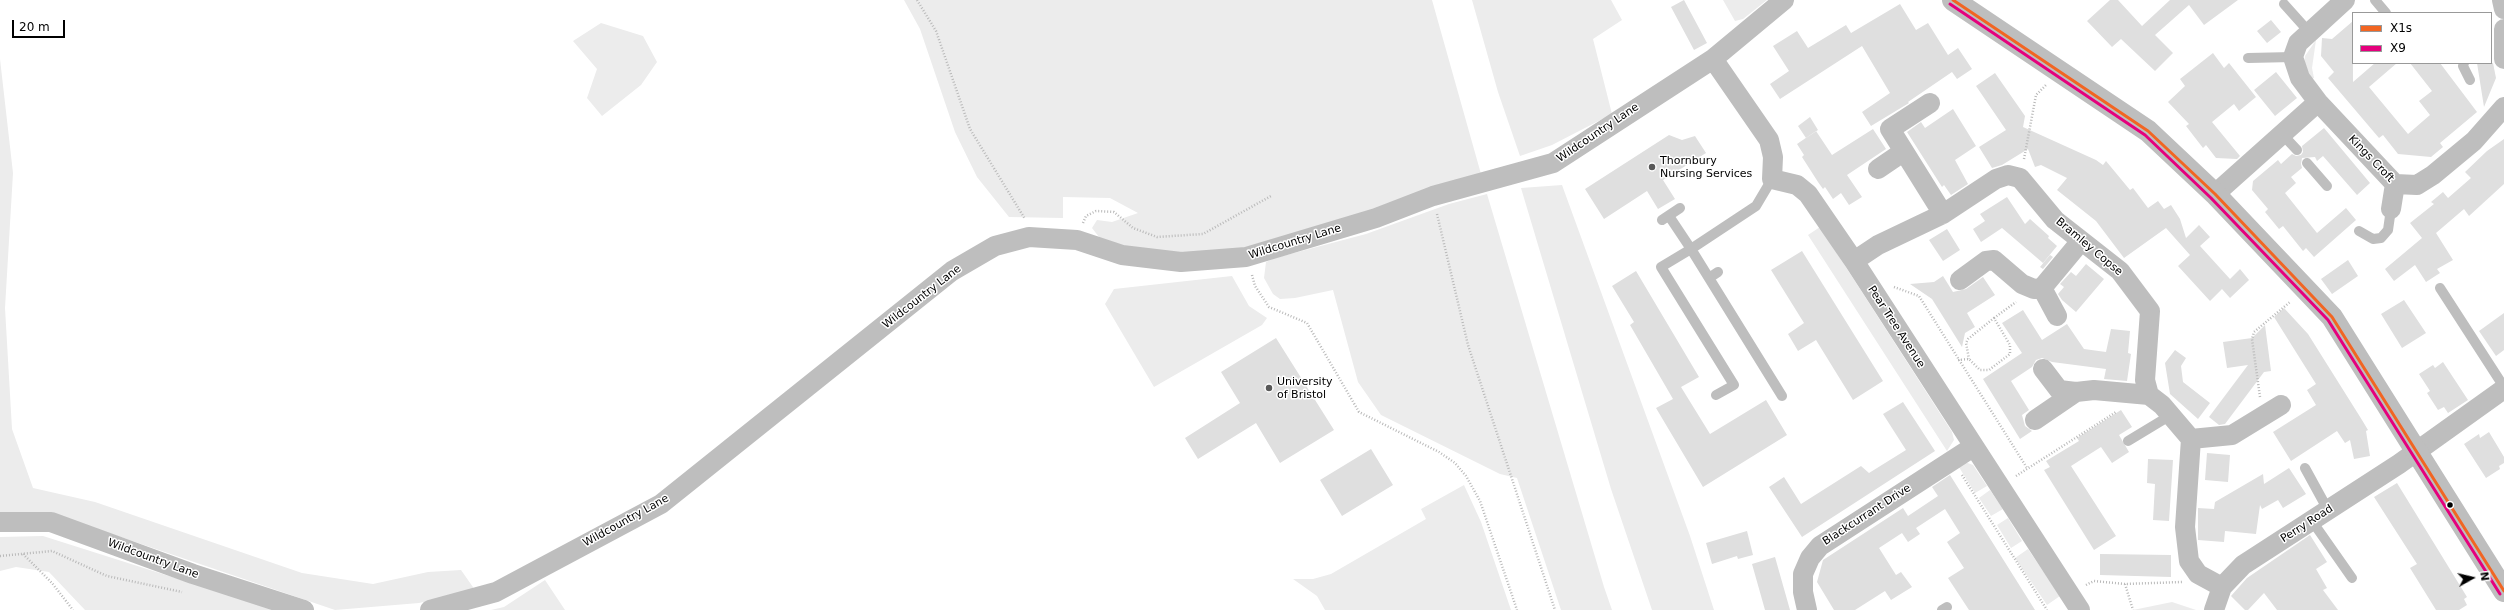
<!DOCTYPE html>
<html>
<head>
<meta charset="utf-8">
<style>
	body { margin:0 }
	#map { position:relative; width:2504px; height:610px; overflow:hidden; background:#fff; font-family:"DejaVu Sans",sans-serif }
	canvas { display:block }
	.legend { position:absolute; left:2352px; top:12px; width:140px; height:52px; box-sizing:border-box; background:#fff; border:1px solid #999; margin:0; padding:5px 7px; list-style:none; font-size:12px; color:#000 }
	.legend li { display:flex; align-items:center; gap:8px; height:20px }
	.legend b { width:20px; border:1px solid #999 }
	.north { position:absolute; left:2452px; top:558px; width:40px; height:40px; -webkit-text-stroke:3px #fff; paint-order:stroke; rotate:82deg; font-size:11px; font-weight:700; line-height:16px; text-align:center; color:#000 }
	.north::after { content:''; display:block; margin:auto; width:14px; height:18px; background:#000; clip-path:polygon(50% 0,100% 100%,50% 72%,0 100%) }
	.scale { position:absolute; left:12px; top:20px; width:53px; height:18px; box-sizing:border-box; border:2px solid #000; border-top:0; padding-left:5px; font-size:12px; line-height:14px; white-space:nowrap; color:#000; -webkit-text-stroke:3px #fff; paint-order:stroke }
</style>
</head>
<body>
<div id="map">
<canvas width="2504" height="610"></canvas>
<ul class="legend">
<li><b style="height:5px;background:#f26522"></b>X1s</li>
<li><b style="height:5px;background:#e5007d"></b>X9</li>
</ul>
<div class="north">N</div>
<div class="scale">20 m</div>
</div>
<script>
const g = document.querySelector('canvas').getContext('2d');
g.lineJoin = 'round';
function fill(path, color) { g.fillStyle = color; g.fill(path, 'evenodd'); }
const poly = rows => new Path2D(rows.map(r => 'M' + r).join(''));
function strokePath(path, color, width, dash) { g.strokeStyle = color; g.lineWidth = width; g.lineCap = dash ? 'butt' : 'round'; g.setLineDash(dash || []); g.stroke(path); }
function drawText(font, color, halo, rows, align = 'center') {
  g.font = font + ' "DejaVu Sans",sans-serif'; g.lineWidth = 3; g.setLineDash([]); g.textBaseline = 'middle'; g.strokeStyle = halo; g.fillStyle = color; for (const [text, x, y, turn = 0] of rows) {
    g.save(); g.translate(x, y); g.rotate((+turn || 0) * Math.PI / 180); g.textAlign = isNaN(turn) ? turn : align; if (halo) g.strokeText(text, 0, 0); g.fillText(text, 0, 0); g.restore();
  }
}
fill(poly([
	[904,0,1432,0,1481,174,1375,211,1245,251,1182,256,1128,249,1099,237,1092,228,1097,220,1112,222,1138,213,1110,198,1063,197,1063,218,1009,217,977,177,955,132,920,29],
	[1472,0,1611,0,1622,20,1593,39,1612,114,1552,145,1520,156,1498,92],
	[1723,0,1767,0,1743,19,1735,21],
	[601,23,643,36,657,62,641,85,602,116,587,98,597,69,573,41],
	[2316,40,2312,68,2314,78,2312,79,2304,65,2305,56],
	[0,59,13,173,5,308,12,429,33,488,95,502,302,573,373,584,428,572,461,570,475,590,419,603,335,610,56,515,0,513],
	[1562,185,1690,536,1714,610,1652,610,1611,489,1521,188],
	[1487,194,1604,587,1612,610,1561,610,1517,478,1500,474,1381,415,1358,382,1333,290,1295,298,1280,299,1273,294,1264,278,1266,262,1275,258,1366,234,1449,204],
	[1820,227,1952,432,1954,440,1947,451,1808,235],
	[1232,276,1249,306,1267,318,1262,325,1154,387,1105,304,1114,289],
	[1965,462,1973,465,1987,486,1975,493,1957,464],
	[1464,485,1481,522,1511,610,1325,610,1317,596,1293,579,1313,579,1331,574,1426,519,1421,509],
	[1990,490,2003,509,1991,516,1979,498],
	[2008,518,2022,541,2011,548,1997,525],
	[43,536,276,610,85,610,49,572,16,567,0,571,0,537],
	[2028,549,2060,596,2047,605,2015,558],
	[545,580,565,610,491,610,504,607],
	[2172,602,2196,610,2133,610]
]), '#ececec');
fill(poly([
	[1684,0,1707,43,1694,50,1671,7],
	[2110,0,2118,0,2142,26,2170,0,2238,0,2204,25,2189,5,2155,35,2173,53,2155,71,2121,39,2112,47,2087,21],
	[1900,4,1916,30,1928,23,1948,55,1958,48,1972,69,1957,79,1952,72,1908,102,1909,103,1871,126,1862,112,1890,93,1862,46,1780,99,1770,84,1789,71,1773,46,1797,31,1808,48,1846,25,1851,33],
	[2271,20,2281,32,2267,43,2257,31],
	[2353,21,2353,82,2375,63,2397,63,2369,87,2408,134,2430,115,2419,101,2432,91,2410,63,2440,63,2477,112,2440,143,2443,147,2431,157,2398,154,2383,135,2379,138,2328,78,2334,72,2321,56,2322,38,2332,39],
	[2213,53,2224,68,2229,63,2256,97,2239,111,2234,104,2212,122,2240,156,2237,159,2216,158,2206,145,2203,148,2186,126,2189,124,2168,102,2185,86,2180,79],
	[2477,63,2493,63,2496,78,2484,107],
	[2276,72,2297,98,2275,116,2254,90],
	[1995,73,2025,116,2023,127,2096,160,2103,165,2106,161,2130,190,2133,188,2148,208,2158,201,2164,209,2171,205,2180,219,2186,238,2199,225,2210,237,2200,246,2230,279,2240,269,2249,280,2230,298,2222,289,2210,301,2178,266,2190,255,2166,228,2124,258,2096,221,2057,190,2067,178,2041,165,2035,167,2028,149,2002,165,1992,168,1979,147,2006,130,1976,86],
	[1953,109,1976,146,1955,160,1968,184,1951,195,1944,185,1942,187,1907,132,1921,122,1925,128],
	[1810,117,1818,130,1806,138,1798,126],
	[2324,128,2370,183,2357,195,2323,156,2317,161,2315,157,2302,158,2301,164,2302,168,2291,177,2296,183,2285,193,2317,233,2346,208,2356,220,2314,257,2306,248,2303,251,2283,226,2279,229,2265,212,2268,209,2252,190,2253,181,2278,160,2281,164,2292,154,2296,156,2301,155,2303,152,2302,146],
	[1873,129,1886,149,1847,175,1862,197,1849,205,1841,193,1833,199,1825,187,1823,189,1818,182,1802,157,1804,155,1797,144,1816,131,1832,155],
	[1669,135,1682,140,1695,136,1706,153,1663,180,1675,199,1658,209,1647,191,1604,219,1585,189],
	[2504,139,2504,184,2469,216,2464,209,2436,233,2453,260,2437,269,2440,273,2426,282,2415,265,2394,281,2385,269,2422,238,2410,223,2434,204,2431,202,2443,192,2448,198,2471,178,2465,172,2487,151],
	[2007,197,2025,224,2030,219,2049,236,2048,238,2057,246,2043,263,2002,228,1981,242,1973,229,1985,221,1980,214],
	[1947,229,1960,250,1943,261,1929,240],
	[1802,251,1883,381,1853,400,1816,340,1798,351,1788,334,1804,323,1771,270],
	[2050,255,2053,257,2043,269,2040,267],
	[2348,260,2358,276,2332,294,2321,279],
	[2086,264,2104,279,2076,312,2062,300,2058,294,2064,287,2060,284,2071,272,2076,276],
	[1636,271,1699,377,1681,387,1710,434,1766,400,1787,435,1703,487,1656,408,1673,399,1630,325,1634,322,1612,286],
	[1943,276,1953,292,1966,289,1983,277,1995,295,1967,313,1975,327,1965,333,1962,347,1932,299,1910,284,1934,282],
	[2404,300,2426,333,2402,348,2381,314],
	[2284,308,2308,334,2362,420,2368,430,2366,431,2370,456,2354,459,2350,440,2345,443,2337,431,2291,461,2273,432,2316,405,2307,390,2316,384,2274,317],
	[2023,310,2042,340,2067,324,2084,349,2106,352,2111,329,2130,331,2128,353,2131,354,2127,381,2104,379,2106,369,2052,362,2042,358,2036,360,2032,367,2011,381,2029,410,2022,415,2025,426,2032,431,2020,439,1983,379,2022,353,2002,323],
	[2504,313,2504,350,2496,356,2479,331],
	[2265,325,2271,371,2264,372,2225,424,2219,425,2209,417,2248,365,2227,368,2223,342,2252,338],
	[1276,338,1334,430,1280,463,1256,423,1198,459,1185,438,1240,403,1221,372],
	[2175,350,2186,358,2181,366,2183,382,2210,403,2198,419,2170,394,2165,363],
	[2443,362,2468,400,2448,413,2444,407,2438,410,2427,393,2430,391,2419,374,2433,365,2435,368],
	[1903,402,1935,451,1802,537,1769,487,1784,477,1801,504,1861,466,1869,473,1906,450,1883,414],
	[2121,410,2132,427,2119,435,2129,452,2112,463,2101,447,2071,466,2116,536,2094,550,2044,470,2050,467,2046,461,2079,441,2077,438],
	[2489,432,2504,457,2504,463,2499,466,2500,469,2486,478,2464,444,2479,434,2480,438],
	[1371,449,1393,485,1342,516,1320,480],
	[2207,453,2230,455,2228,482,2205,480],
	[2148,459,2173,460,2169,521,2153,520,2155,484,2147,483],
	[2289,468,2306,494,2283,508,2278,500,2262,509,2260,505,2256,534,2225,531,2224,542,2198,540,2198,508,2214,509,2215,502,2263,474,2264,484],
	[1950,475,2035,610,1969,610,1948,578,1964,568,1947,542,1960,533,1945,509,1916,528,1920,534,1908,542,1902,533,1879,548,1896,575,1901,572,1912,587,1891,600,1885,591,1855,610,1834,610,1817,582,1823,560,1903,508,1908,516,1938,496,1932,487],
	[2397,483,2467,597,2464,599,2467,605,2459,610,2436,610,2410,568,2417,564,2374,497],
	[1747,531,1753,555,1738,559,1737,556,1712,564,1706,543],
	[2310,535,2327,562,2316,569,2327,588,2323,590,2338,610,2277,610,2264,593,2248,610,2245,610,2231,596,2247,578],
	[2100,554,2171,555,2171,577,2100,575],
	[1775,557,1790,610,1765,610,1752,564]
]), '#dfdfdf');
strokePath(poly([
	[917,0,936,31,970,129,1025,219],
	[2024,159,2036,95,2046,85],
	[1437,214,1468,345,1555,610],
	[1083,223,1086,216,1096,211,1114,212,1133,228,1157,237,1203,234,1271,196],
	[1252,275,1255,286,1269,307,1307,323,1359,412,1439,452,1455,463,1466,476,1480,501,1517,610],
	[1894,287,1919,296,2027,468],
	[1994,318,2016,302],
	[1958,360,1969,359,1980,370,1989,370,2010,354,2010,345,1994,318,1968,339,1966,343,1969,359],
	[2260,397,2252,339,2254,332,2290,302],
	[1962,475,2047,610],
	[2016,476,2116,412],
	[23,554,52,583,73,610],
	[0,556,52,551,107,576,182,592],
	[2125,584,2133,610],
	[2086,585,2094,581,2125,584,2182,582]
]), '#b9b9b9', 2.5, [1, 2]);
strokePath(poly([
	[2375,0,2386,13],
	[2284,4,2310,33],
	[2248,58,2293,57],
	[2464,63,2463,66,2470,80],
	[2282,134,2297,150],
	[2307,163,2327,186],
	[1669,216,1691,249,1756,206,1772,179],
	[1662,220,1680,208],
	[2359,231,2373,239,2381,238,2388,230,2391,209],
	[1709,278,1718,272],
	[2440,288,2504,387],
	[1716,395,1734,385,1661,267,1691,249,1782,396],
	[2128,441,2171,415],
	[2305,468,2328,510],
	[2312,521,2352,578],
	[1942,610,1947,607]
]), '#bebebe', 10);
strokePath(poly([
	[2345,0,2298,43,2293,57,2300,78,2318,102,2395,184,2417,185,2433,175,2474,141,2504,107],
	[2502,0,2504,9],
	[2504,29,2504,59],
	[1713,59,1769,140,1773,157,1772,179,1797,185,1808,194,1854,261,2080,610],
	[1930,103,1890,129,1943,214],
	[1878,169,1903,152],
	[2215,194,2318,102],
	[2391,209,2395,184],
	[1854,261,1878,245,1943,214,1996,179,2008,175,2020,178,2055,220,2120,271,2150,311,2145,380,2149,395,2162,405,2191,439,2185,527,2189,561,2198,574,2222,587],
	[1960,280,1986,261,1994,260,2022,284,2034,289,2042,288,2081,241],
	[2042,288,2057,316],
	[2043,369,2059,390,2076,392],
	[2035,420,2076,392,2094,390,2149,395],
	[2191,439,2232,435,2281,405],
	[0,522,51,522,193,574,304,610],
	[430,610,496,592,661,504,952,271,995,246,1029,237,1077,240,1122,255,1181,262,1246,257,1376,218,1433,196,1553,163,1713,59,1784,0],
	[1807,610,1803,592,1803,574,1810,558,1820,546,1973,447],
	[2214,610,2222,587,2243,565,2399,464,2504,389]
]), '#bebebe', 20);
strokePath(poly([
	[1953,0,2148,131,2215,194,2332,317,2504,591]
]), '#bebebe', 22);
strokePath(poly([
	[1953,0,2148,131,2215,194,2332,317,2504,591]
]), '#f26522', 3);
strokePath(poly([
	[1950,4,2145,135,2211,198,2328,320,2500,594]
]), '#e5007d', 3);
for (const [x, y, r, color] of [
	[1652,167,4,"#595959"],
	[1269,388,4,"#595959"],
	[2450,505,3.5,"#000"]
]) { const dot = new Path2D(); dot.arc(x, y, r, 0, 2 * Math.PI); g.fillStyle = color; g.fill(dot); strokePath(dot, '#fff', 1.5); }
drawText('11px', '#000', '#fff', [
	["Wildcountry Lane",1598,133,-34],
	["Kings Croft",2371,159,46],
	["Wildcountry Lane",1295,242,-17],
	["Bramley Copse",2089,247,40],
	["Wildcountry Lane",922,297,-38],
	["Pear Tree Avenue",1896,327,57],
	["Blackcurrant Drive",1867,515,-33],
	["Wildcountry Lane",626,521,-29],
	["Perry Road",2307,524,-33],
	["Wildcountry Lane",153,559,20]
]);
drawText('11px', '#000', '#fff', [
	["Thornbury",1660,161],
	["Nursing Services",1660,174],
	["University",1277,382],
	["of Bristol",1277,395]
], 'left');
</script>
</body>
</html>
